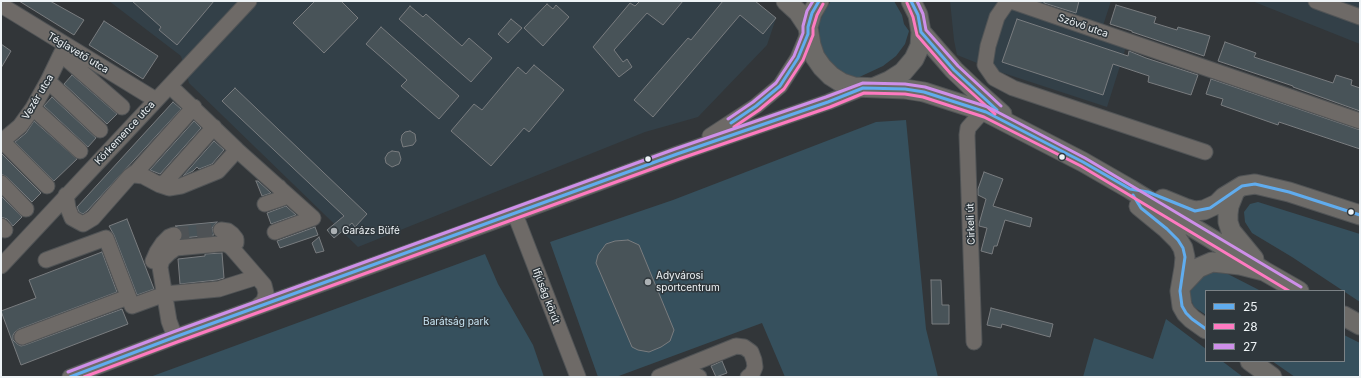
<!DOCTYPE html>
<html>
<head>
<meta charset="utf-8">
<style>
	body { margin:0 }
	#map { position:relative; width:1361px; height:378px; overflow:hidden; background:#323639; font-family:Inter,sans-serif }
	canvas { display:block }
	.frame { position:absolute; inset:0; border:2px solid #eef3f6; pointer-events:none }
	.legend { position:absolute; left:1205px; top:290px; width:140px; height:72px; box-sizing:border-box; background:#2f373c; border:1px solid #7b8286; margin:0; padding:5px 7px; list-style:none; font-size:12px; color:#eef3f6 }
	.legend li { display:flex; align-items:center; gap:8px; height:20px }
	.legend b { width:20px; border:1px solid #7b8286 }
</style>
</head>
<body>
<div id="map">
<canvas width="1361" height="378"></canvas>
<div class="frame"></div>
<ul class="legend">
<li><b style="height:5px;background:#60acee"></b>25</li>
<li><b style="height:5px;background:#fe7ac1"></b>28</li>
<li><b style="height:5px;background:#ce8fe9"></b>27</li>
</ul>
</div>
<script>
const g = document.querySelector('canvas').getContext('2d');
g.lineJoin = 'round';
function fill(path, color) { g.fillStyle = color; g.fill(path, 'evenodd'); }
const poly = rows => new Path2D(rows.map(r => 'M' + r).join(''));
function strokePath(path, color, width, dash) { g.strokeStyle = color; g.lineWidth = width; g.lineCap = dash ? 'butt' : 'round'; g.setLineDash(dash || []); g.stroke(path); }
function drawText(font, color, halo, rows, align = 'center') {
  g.font = font + ' Inter,sans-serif'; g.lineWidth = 3; g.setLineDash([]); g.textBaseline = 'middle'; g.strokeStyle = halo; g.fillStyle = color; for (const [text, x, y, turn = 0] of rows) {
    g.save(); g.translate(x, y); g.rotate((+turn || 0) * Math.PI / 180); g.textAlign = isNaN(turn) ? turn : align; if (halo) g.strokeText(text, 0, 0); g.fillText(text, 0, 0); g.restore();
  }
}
fill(poly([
	[109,1,755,1,776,18,767,45,698,117,645,132,358,247,189,83,181,56],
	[950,1,1111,1,1099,38,1126,47,1107,107,997,71,957,55,954,40],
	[1252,1,1360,1,1360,44]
]), '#334048');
fill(poly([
	[831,1,894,1,902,15,904,24,909,31,905,44,896,56,883,66,853,80,838,71,820,49,819,23,824,12],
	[906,120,926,329,938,377,785,377,762,323,616,377,598,377,550,242,673,200,876,122],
	[1258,202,1360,234,1360,302,1292,257,1252,233,1245,222,1244,212,1250,204],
	[485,254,498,284,533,345,544,377,150,377],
	[1212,270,1222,271,1261,291,1206,291,1206,315,1194,307,1189,295,1192,283],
	[1166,319,1206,349,1206,361,1222,361,1243,377,1083,377,1094,338,1153,359],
	[1344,335,1360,343,1360,377,1295,377,1272,361,1344,361]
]), '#36505d');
const building = poly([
	[19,1,50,1,84,20,74,35,19,1],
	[132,1,214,1,177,45,159,30,161,27,132,1],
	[315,1,341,1,358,18,324,53,293,23,315,1],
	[640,1,683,1,663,25,647,13,614,50,623,62,627,59,632,67,619,77,593,47,630,3,635,6,640,1],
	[723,1,755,1,776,18,763,34,740,15,653,117,634,100,688,38,691,40,723,1],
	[1044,1,1079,1,1076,13,1044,3,1044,1],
	[547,4,553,9,556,5,569,17,543,46,524,28,547,4],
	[1116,5,1156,17,1154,23,1177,30,1178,27,1210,36,1204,56,1132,32,1132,31,1110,24,1116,5],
	[410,6,423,17,426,14,462,46,469,38,492,58,471,82,399,19,410,6],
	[511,19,522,28,508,43,498,34,511,19],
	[1017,19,1128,56,1129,51,1146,58,1198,75,1191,95,1148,82,1149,76,1113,64,1103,95,1002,62,1017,19],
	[104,21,158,56,143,79,89,45,104,21],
	[381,27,459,96,439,119,401,86,407,80,366,44,381,27],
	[1225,42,1256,53,1254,57,1333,83,1336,75,1352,80,1351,85,1360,88,1360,111,1293,87,1293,86,1218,61,1225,42],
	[1,44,11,51,1,68,1,44],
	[534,65,564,90,529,132,524,128,491,166,451,131,474,104,482,110,518,67,526,74,534,65],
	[72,75,117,114,107,124,64,84,72,75],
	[1211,79,1360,130,1360,149,1279,122,1278,125,1221,105,1223,99,1206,94,1211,79],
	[235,88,367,214,355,227,352,223,334,238,327,230,344,216,222,101,235,88],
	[52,97,96,138,88,147,44,106,52,97],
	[173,102,181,109,87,211,83,214,79,212,77,207,173,102],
	[34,121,77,159,54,181,15,142,26,133,34,121],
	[194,121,201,128,160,174,150,170,194,121],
	[410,131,415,134,416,141,413,145,403,147,401,140,402,135,405,132,410,131],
	[214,141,224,150,212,164,199,169,197,167,193,171,183,176,214,141],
	[392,151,399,152,401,159,399,164,392,167,386,163,385,158,388,153,392,151],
	[1,153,41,193,32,202,7,177,1,174,1,153],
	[984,172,1003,179,993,206,1032,218,1030,227,1005,220,997,246,994,246,992,254,981,251,987,228,979,226,979,224,986,199,978,195,978,189,984,172],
	[256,181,258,181,271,193,262,196,256,181],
	[1,196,22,217,13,226,7,219,1,217,1,196],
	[286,206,296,215,271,224,267,213,286,206],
	[127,219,154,289,137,295,114,235,109,226,127,219],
	[217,222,212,228,214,235,182,238,182,231,179,228,175,226,217,222],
	[315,227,318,235,280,248,277,241,315,227],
	[319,237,324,251,316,253,312,243,319,237],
	[628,240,639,245,674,330,670,341,661,347,649,352,638,350,632,347,596,263,598,255,606,244,615,241,628,240],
	[102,252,117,292,19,329,15,332,13,335,13,340,17,344,21,346,25,345,122,309,128,324,21,365,1,311,36,298,29,280,102,252],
	[222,253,224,278,217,280,180,284,178,259,205,256,205,254,222,253],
	[931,280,941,280,942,305,949,305,949,324,932,324,931,280],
	[991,308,1053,324,1050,337,1002,324,1001,328,987,325,991,308],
	[722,361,727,373,716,377,711,366,722,361]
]);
fill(building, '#485358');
strokePath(building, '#797c7f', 1);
strokePath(poly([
	[174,235,221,230]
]), '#4e5255', 15, [15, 8]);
const minor = poly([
	[1008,1,997,17,988,46,985,65,994,78,1013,88,1205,152],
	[1011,1,1360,121],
	[1316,1,1360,17],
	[1,5,156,100],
	[61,54,122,107],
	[48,81,100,130],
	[170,86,237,150,313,218,275,232],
	[33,108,80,151],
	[710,136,756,106,780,86,798,58,808,34],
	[2,141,47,186],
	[1,142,20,126,33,108,48,81,61,54,66,46],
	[130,176,135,175,143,176,160,185,169,188,181,186,218,171,237,150],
	[1,183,26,209],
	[160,185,166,181,214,127],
	[66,195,68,208,72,218,83,224,93,218,130,176,137,171,194,107],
	[265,204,283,198,284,195,279,187],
	[515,214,578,377],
	[1,226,5,230],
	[221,230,228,231,232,234,236,239,236,243,231,247],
	[46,260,106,238,132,306,165,294,219,289,257,277],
	[153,261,157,252,163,243,169,237,174,235],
	[1,266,249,1],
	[22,337,128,297],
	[175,337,169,321,160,267,162,260,169,253,176,248,219,244,226,244,231,247,264,285,266,293,264,301,258,306],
	[974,342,967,135,968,128,983,111],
	[683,368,699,377],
	[70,377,175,337,515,214,677,154,828,102,863,88],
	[659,377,736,346,744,347,751,352,754,360,755,367,752,374,748,377]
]);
const major = poly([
	[786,1,798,12,808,27],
	[819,1,812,13,808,27,811,45,815,57,822,67,831,76,842,83,854,87,905,89,924,92,986,112,1083,162,1130,189,1264,271],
	[921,32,954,70,974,89,1002,114],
	[875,87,889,81,903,72,914,59,920,46,921,32,918,15,911,1],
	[1235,191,1229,206,1228,214,1228,222,1231,231,1254,259],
	[1163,199,1185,208,1195,211,1204,210,1217,204,1224,197,1242,186,1255,184,1289,192,1360,215],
	[1139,206,1167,229,1178,240,1183,248,1185,257,1184,268,1180,291,1182,306,1186,313,1192,319,1206,329],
	[1182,285,1198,268,1212,262,1222,263,1240,265,1264,271,1299,291],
	[1344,316,1360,325],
	[1250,361,1272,377]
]);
strokePath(minor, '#515456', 17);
strokePath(major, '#515456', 21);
strokePath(minor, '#6e6a67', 15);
strokePath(major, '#6d6b68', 19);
strokePath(poly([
	[911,1,918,15,921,32,954,70,997,110],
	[731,123,756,106,780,86,798,58,808,34,808,27,812,13,819,1],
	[1133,195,1141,208,1167,229,1178,240,1183,248,1185,257,1180,291,1182,306,1186,313,1192,319,1206,329],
	[70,377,175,337,677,154,828,102,863,88,905,89,924,92,986,112,1083,162,1130,189,1148,192,1195,211,1210,208,1242,186,1255,184,1289,192,1360,215]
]), '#60acee', 3);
strokePath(poly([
	[907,3,913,17,917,35,951,74,995,114],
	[734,127,759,110,784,89,803,60,813,35,813,28,817,15,823,4],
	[84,377,177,342,679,159,830,107,864,93,905,94,923,97,984,117,1081,166,1289,291]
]), '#fe7ac1', 3);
strokePath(poly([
	[917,1,923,14,926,30,958,66,1001,106],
	[728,119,753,102,776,83,794,56,803,33,803,26,807,11,813,1],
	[68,372,173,332,675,149,826,97,863,83,905,84,925,87,988,107,1085,158,1301,287]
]), '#ce8fe9', 3);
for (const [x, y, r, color] of [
	[1062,157,3.5,"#eef3f6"],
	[648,159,3.5,"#eef3f6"],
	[1351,212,3.5,"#eef3f6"],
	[334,231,4,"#acb1b4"],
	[648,282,4,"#acb1b4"]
]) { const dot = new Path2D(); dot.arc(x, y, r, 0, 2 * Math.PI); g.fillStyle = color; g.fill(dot); strokePath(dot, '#2f373c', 1.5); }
drawText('10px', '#eef3f6', '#2f373c', [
	["Szövő utca",1083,26,19],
	["Téglavető utca",78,53,31],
	["Vezér utca",38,97,-59],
	["Körkemence utca",125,133,-47],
	["Cirkeli út",971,224,-92],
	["Ifjúság körút",546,296,69]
]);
drawText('10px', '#eef3f6', '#2f373c', [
	["Garázs Büfé",342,231],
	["Adyvárosi",656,276],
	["sportcentrum",656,288]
], 'left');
drawText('10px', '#c9e6f5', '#2f373c', [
	["Barátság park",456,322]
]);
</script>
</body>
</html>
